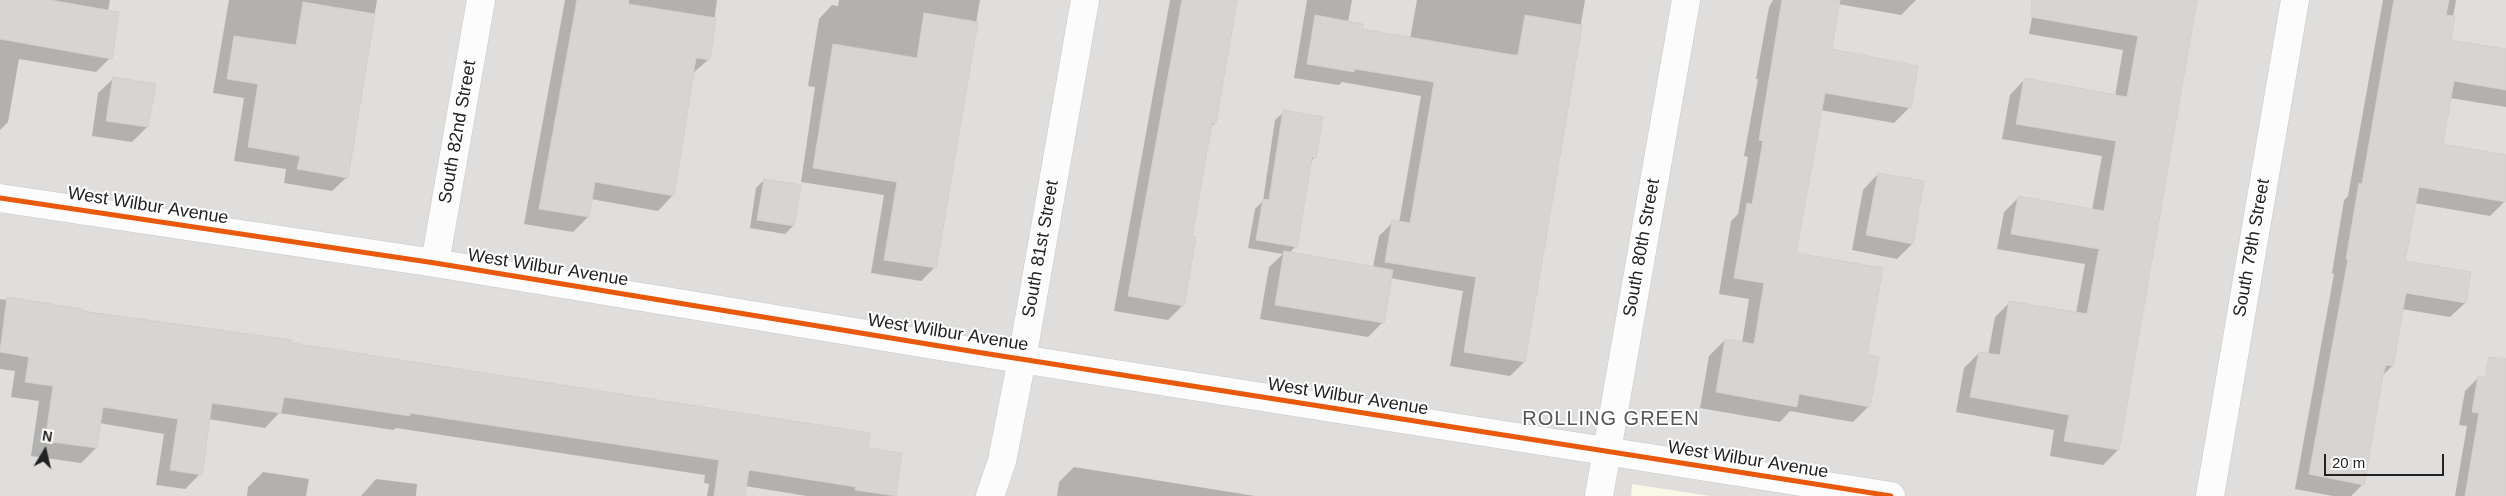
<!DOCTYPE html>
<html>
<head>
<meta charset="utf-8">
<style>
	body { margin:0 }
	#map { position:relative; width:2506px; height:496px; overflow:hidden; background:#f0eeeb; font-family:Helvetica,sans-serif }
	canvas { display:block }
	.north { position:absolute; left:20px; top:426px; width:50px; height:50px; -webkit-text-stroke:4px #fff; paint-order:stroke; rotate:9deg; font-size:14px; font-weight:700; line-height:20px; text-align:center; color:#222 }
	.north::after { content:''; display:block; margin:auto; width:18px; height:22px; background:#222; clip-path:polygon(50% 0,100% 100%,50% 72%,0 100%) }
	.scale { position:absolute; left:2324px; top:454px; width:120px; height:22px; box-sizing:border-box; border:2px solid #222; border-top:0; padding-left:6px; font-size:15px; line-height:18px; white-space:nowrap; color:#222; -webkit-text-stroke:4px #fff; paint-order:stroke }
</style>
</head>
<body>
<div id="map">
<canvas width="2506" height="496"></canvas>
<div class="north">N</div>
<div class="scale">20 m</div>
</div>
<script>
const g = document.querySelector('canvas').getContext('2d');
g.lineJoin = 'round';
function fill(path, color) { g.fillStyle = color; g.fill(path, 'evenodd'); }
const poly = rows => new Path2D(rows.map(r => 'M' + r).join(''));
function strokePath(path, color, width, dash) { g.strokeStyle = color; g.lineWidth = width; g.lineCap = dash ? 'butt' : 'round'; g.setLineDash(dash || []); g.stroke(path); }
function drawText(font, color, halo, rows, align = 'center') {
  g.font = font + ' Helvetica,sans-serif'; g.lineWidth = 4; g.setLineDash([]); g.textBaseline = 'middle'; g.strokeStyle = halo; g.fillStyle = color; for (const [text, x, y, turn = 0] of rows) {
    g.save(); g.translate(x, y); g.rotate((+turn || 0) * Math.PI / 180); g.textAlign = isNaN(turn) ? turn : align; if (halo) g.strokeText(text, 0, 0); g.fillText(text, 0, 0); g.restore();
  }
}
fill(poly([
	[0,0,2506,0,2506,496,0,496]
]), '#dfdedc');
fill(poly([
	[1632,484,1710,496,1631,496]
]), '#f8f7e8');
fill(poly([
	[0,0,110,0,108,11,110,58,96,72,19,59,8,122,0,130],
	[229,0,377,0,347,177,332,191,284,183,286,169,234,161,244,98,213,93],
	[565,0,717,0,709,59,692,74,673,195,658,211,591,199,588,217,573,232,524,224],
	[839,0,980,0,934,268,921,281,871,273,884,195,801,182,815,87,808,86,819,19,832,5,838,6],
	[1170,0,1236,0,1215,123,1209,128,1191,237,1183,305,1168,320,1114,311],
	[1307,0,1352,0,1348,22,1360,30,1410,39,1417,0,1585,0,1524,362,1510,376,1450,366,1463,291,1390,278,1383,322,1368,337,1260,319,1269,267,1283,254,1248,248,1255,209,1263,201,1275,120,1284,112,1315,157,1310,162,1296,246,1289,253,1373,267,1379,236,1393,222,1399,223,1421,96,1342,82,1339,85,1294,78],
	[1773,0,1916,0,1901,15,1838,4,1830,50,1910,107,1894,123,1820,110,1795,254,1866,356,1869,406,1853,422,1790,411,1780,422,1700,408,1709,356,1725,340,1742,343,1749,299,1719,294,1731,221,1738,214,1748,157,1744,156,1758,79,1756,79,1769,7],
	[2035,0,2196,0,2118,450,2103,465,2050,456,2054,430,1956,412,1964,368,1979,353,1988,355,1995,317,2010,302,2076,313,2085,264,1997,249,2004,212,2019,197,2092,210,2102,156,2002,139,2010,95,2025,79,2115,96,2123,50,2029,34],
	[2383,0,2456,0,2449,41,2506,50,2506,107,2450,98,2442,145,2506,157,2506,194,2505,201,2490,216,2414,203,2404,262,2465,303,2450,317,2402,309,2392,366,2383,375,2363,484,2351,496,2333,496,2295,489,2334,274,2332,273,2344,200,2348,196],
	[114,78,154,85,147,127,132,142,92,136,98,93],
	[1878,174,1912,244,1897,259,1852,250,1863,190],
	[764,180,800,186,793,226,785,234,750,228,756,188],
	[0,299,291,341,291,344,901,454,895,496,807,496,745,486,744,496,707,496,709,484,704,483,705,475,396,428,394,430,279,413,265,428,208,419,200,474,185,489,156,485,164,434,99,423,96,448,81,463,31,456,39,401,11,397,15,371,0,369],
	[2478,378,2506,382,2506,496,2455,496,2467,426,2459,425,2465,391],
	[1074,467,1255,496,1057,496,1059,482],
	[263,472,309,479,306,496,247,496,248,487],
	[376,479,417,484,416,496,361,496]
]), '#0003');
const building = poly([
	[0,0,50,0,119,12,112,59,0,39,0,0],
	[577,0,629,0,628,4,716,18,710,60,696,58,674,196,595,182,589,217,539,209,577,0],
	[1182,0,1237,0,1216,123,1212,123,1192,236,1196,237,1184,306,1128,296,1182,0],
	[1782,0,1840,0,1832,49,1918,66,1911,108,1825,93,1796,253,1883,268,1867,355,1879,357,1870,407,1799,394,1797,407,1716,392,1725,339,1754,344,1764,283,1734,278,1747,203,1752,204,1763,141,1759,140,1782,0],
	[2032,0,2197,0,2119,450,2064,441,2069,415,1970,397,1979,352,2000,355,2009,301,2087,314,2099,249,2011,234,2018,196,2104,211,2116,141,2016,124,2024,78,2127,97,2138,36,2031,17,2032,0],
	[2394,0,2449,0,2446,15,2455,16,2451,40,2506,49,2506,90,2454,81,2443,144,2506,155,2506,202,2419,187,2405,261,2471,272,2466,303,2406,293,2393,366,2386,365,2383,375,2364,485,2309,474,2348,259,2346,259,2359,183,2362,184,2394,0],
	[303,2,375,14,348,178,297,169,300,156,248,147,258,84,227,79,234,36,296,45,303,2],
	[924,13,978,22,936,268,884,260,897,182,813,168,833,44,917,58,924,13],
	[1315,15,1363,24,1362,29,1513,55,1518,55,1525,15,1582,25,1525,362,1464,352,1476,277,1385,262,1392,220,1410,223,1434,82,1355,69,1354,72,1307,64,1315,15],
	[113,77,156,84,148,127,106,121,113,77],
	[1283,110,1323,117,1316,158,1312,157,1297,247,1256,240,1263,199,1269,200,1283,110],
	[1878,173,1924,181,1913,244,1866,235,1878,173],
	[764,179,801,185,794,226,757,220,764,179],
	[1284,251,1393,270,1384,323,1275,305,1284,251],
	[7,297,82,309,82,311,292,340,292,343,870,433,868,448,902,453,896,496,855,490,856,487,749,470,745,496,714,496,719,460,410,413,410,416,284,397,281,413,212,403,202,475,170,470,178,419,103,407,97,448,45,441,53,386,25,382,29,357,0,352,7,297],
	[2489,357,2506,359,2506,496,2465,496,2479,413,2472,412,2478,376,2485,378,2489,357]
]);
fill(building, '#d7d4d2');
strokePath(building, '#d3d0cc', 1);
const street = poly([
	[0,198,435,263,970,351,1891,496],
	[435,263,481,0],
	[990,496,1002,461,1022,359,1085,0],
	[1599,496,1686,0],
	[2210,496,2295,0]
]);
strokePath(street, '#c9c8c7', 29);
strokePath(street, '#fdfcfc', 28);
strokePath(poly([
	[0,198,435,263,970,351,1891,496]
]), '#e8590c', 5);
drawText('18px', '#222', '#fff', [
	["South 82nd Street",458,132,-80],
	["West Wilbur Avenue",148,206,9],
	["South 80th Street",1642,248,-80],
	["South 79th Street",2252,248,-80],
	["South 81st Street",1041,249,-80],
	["West Wilbur Avenue",548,268,9],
	["West Wilbur Avenue",948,333,9],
	["West Wilbur Avenue",1348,397,9],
	["West Wilbur Avenue",1748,460,9]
]);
g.letterSpacing = '1px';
drawText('20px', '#555', '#fff', [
	["ROLLING GREEN",1611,419]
]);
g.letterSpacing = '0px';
</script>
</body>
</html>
